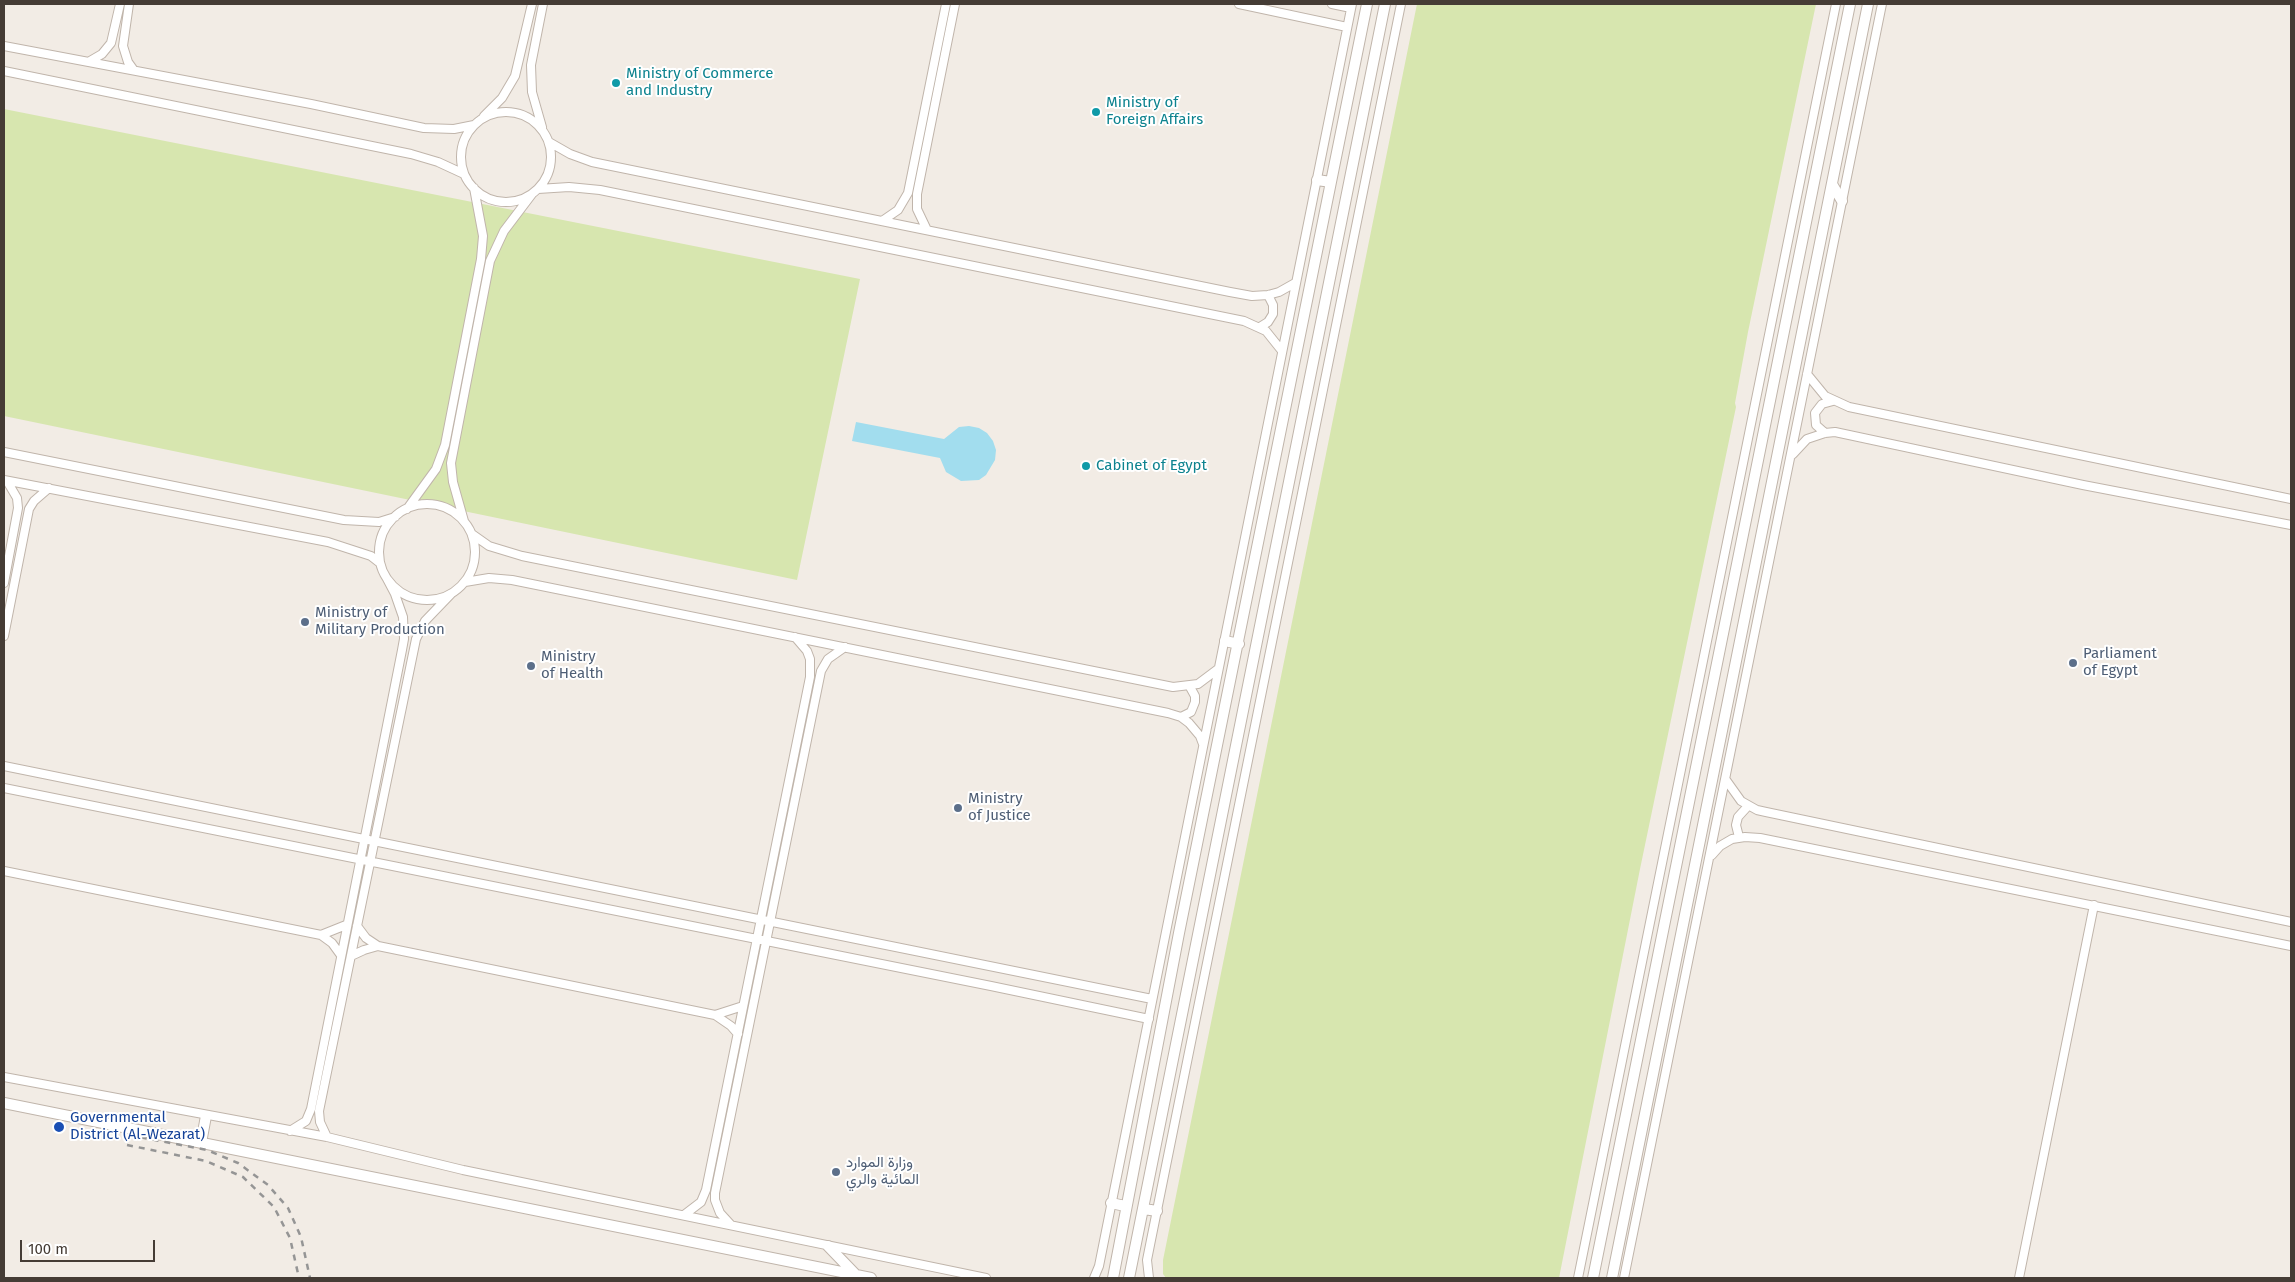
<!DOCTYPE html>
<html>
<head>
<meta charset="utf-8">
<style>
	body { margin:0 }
	#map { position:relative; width:2295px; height:1282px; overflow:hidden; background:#f2ece5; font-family:"Fira Sans",sans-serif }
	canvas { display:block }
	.frame { position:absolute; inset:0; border:5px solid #453c35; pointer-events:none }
	.scale { position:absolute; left:20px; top:1240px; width:135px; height:22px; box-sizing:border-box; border:2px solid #453c35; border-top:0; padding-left:6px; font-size:15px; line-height:18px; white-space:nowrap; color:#453c35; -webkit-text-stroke:4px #fff; paint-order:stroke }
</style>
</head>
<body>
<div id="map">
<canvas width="2295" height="1282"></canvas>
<div class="frame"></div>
<div class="scale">100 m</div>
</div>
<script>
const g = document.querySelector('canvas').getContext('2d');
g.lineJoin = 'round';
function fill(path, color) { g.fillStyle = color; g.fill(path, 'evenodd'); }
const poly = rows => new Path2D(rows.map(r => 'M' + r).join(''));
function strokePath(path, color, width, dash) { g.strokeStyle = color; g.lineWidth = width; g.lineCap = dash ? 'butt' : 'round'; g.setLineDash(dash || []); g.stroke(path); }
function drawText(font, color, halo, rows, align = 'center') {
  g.font = font + ' "Fira Sans",Vazirmatn,sans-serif'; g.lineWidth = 4; g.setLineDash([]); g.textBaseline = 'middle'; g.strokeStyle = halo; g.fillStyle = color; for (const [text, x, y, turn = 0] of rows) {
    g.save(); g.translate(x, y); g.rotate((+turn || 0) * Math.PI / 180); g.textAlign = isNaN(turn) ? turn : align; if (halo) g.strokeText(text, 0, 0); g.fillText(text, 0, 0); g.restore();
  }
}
fill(poly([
	[1417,4,1816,4,1748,332,1735,403,1736,407,1640,869,1559,1278,1166,1278,1163,1274,1163,1260],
	[4,109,860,279,797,580,4,416]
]), '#d7e6af');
fill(poly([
	[856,422,944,439,959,427,969,426,979,428,987,433,993,441,996,450,995,460,986,475,979,480,961,481,946,472,940,458,852,441]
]), '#a2ddee');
const minor = poly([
	[129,4,123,46,128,62,133,69],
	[1239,4,1347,27],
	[1332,4,1351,8],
	[4,46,311,104,424,128,454,129,474,125],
	[90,61,102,54,111,43,120,4],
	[4,71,411,154,438,162,464,174],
	'461 157a45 45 0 1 1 90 0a45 45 0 1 1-90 0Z',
	[484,116,502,98,515,76,532,4],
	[542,127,532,92,531,65,543,4],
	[549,142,570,154,592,162,1230,292,1252,296,1268,295,1279,292,1295,283],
	[538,189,569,187,600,190,1244,321,1266,331,1282,351],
	[882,221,898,210,908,193,946,4],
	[927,230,917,209,917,194,955,4],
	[1260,327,1268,322,1273,314,1273,305,1268,295],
	[1807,374,1825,396,1849,407,2291,499],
	[1825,433,1816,425,1815,413,1822,404,1833,401],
	[4,452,344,520,379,522,395,517],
	[1793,454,1807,439,1825,433,1835,432,2083,485,2291,525],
	[4,480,328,542,371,556,380,563],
	'379 552a48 48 0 1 1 96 0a48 48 0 1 1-96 0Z',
	[407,509,436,469,445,445,481,259,483,236,474,188],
	[464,521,453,482,451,463,490,261,504,231,532,194],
	[472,534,489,546,522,556,1173,687,1198,684,1218,669],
	[465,582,489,578,512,580,1168,713,1181,717,1189,723,1200,736,1203,744],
	[4,583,18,508,17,498,7,481],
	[4,636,29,509,34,501,49,488],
	[1181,717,1191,712,1195,702,1195,696,1190,687],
	[4,766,1152,999],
	[1726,780,1741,801,1757,810,1766,812,2291,922],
	[4,788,991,986,1149,1019],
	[1739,837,1736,825,1738,817,1748,806],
	[1712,855,1720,846,1732,839,1745,837,1760,838,2291,946],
	[4,871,321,935,346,925],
	[357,926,366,938,378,946,715,1015,731,1026,738,1034],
	[321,935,332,943,340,954],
	[351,956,364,950,378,946],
	[715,1015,743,1006],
	[4,1077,327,1137,463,1170,986,1278],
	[290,1131,306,1121,311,1109,402,650,404,639,403,617,395,594,386,577],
	[327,1137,320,1122,319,1111,416,639,425,621,451,594],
	[684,1215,701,1202,706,1190,810,677,810,659,807,651,795,637],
	[731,1225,720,1213,715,1200,715,1193,821,671,828,659,845,647],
	[1094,1278,1099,1266,1352,4],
	[1149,1278,1147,1260,1150,1245,1401,4],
	[1578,1278,1836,4],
	[1624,1278,1882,4],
	[2019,1278,2094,905]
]);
const tertiary = poly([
	[1317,180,1331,182],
	[1832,184,1842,201],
	[1225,641,1239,644],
	[4,1103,871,1278],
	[201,1143,206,1116],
	[1111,1203,1125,1206],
	[1144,1209,1157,1211],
	[828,1246,856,1275],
	[1113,1278,1179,933,1367,4],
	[1129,1278,1385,4],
	[1593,1278,1850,4],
	[1612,1278,1868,4]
]);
strokePath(minor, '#c0b5ab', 10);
strokePath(tertiary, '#c0b5ab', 12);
strokePath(minor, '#fff', 8);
strokePath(tertiary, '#fff', 10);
strokePath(poly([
	[129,1135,207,1150,238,1163,268,1185,288,1208,301,1237,310,1278],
	[127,1145,206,1161,243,1177,274,1207,290,1238,299,1278]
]), '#959595', 2.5, [6, 6]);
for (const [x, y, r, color] of [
	[616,83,5,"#0f9aa8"],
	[1096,112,5,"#0f9aa8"],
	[1086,466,5,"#0f9aa8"],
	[305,622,5,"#5c6f8a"],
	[2073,663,5,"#5c6f8a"],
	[531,666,5,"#5c6f8a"],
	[958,808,5,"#5c6f8a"],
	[59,1127,6,"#1a4fb4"],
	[836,1172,5,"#5c6f8a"]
]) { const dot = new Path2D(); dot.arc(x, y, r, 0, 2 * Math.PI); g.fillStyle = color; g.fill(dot); strokePath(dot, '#fff', 2); }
drawText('15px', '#0d838f', '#fff', [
	["Ministry of Commerce",626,74],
	["and Industry",626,91],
	["Ministry of",1106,103],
	["Foreign Affairs",1106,120],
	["Cabinet of Egypt",1096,466]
], 'left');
drawText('15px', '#4e5e75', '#fff', [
	["Ministry of",315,613],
	["Military Production",315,630],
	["Parliament",2083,654],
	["of Egypt",2083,671],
	["Ministry",541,657],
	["of Health",541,674],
	["Ministry",968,799],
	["of Justice",968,816],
	["وزارة الموارد",846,1163],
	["المائية والري",846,1180]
], 'left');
drawText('15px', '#164399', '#fff', [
	["Governmental",70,1118],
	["District (Al-Wezarat)",70,1135]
], 'left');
</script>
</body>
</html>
